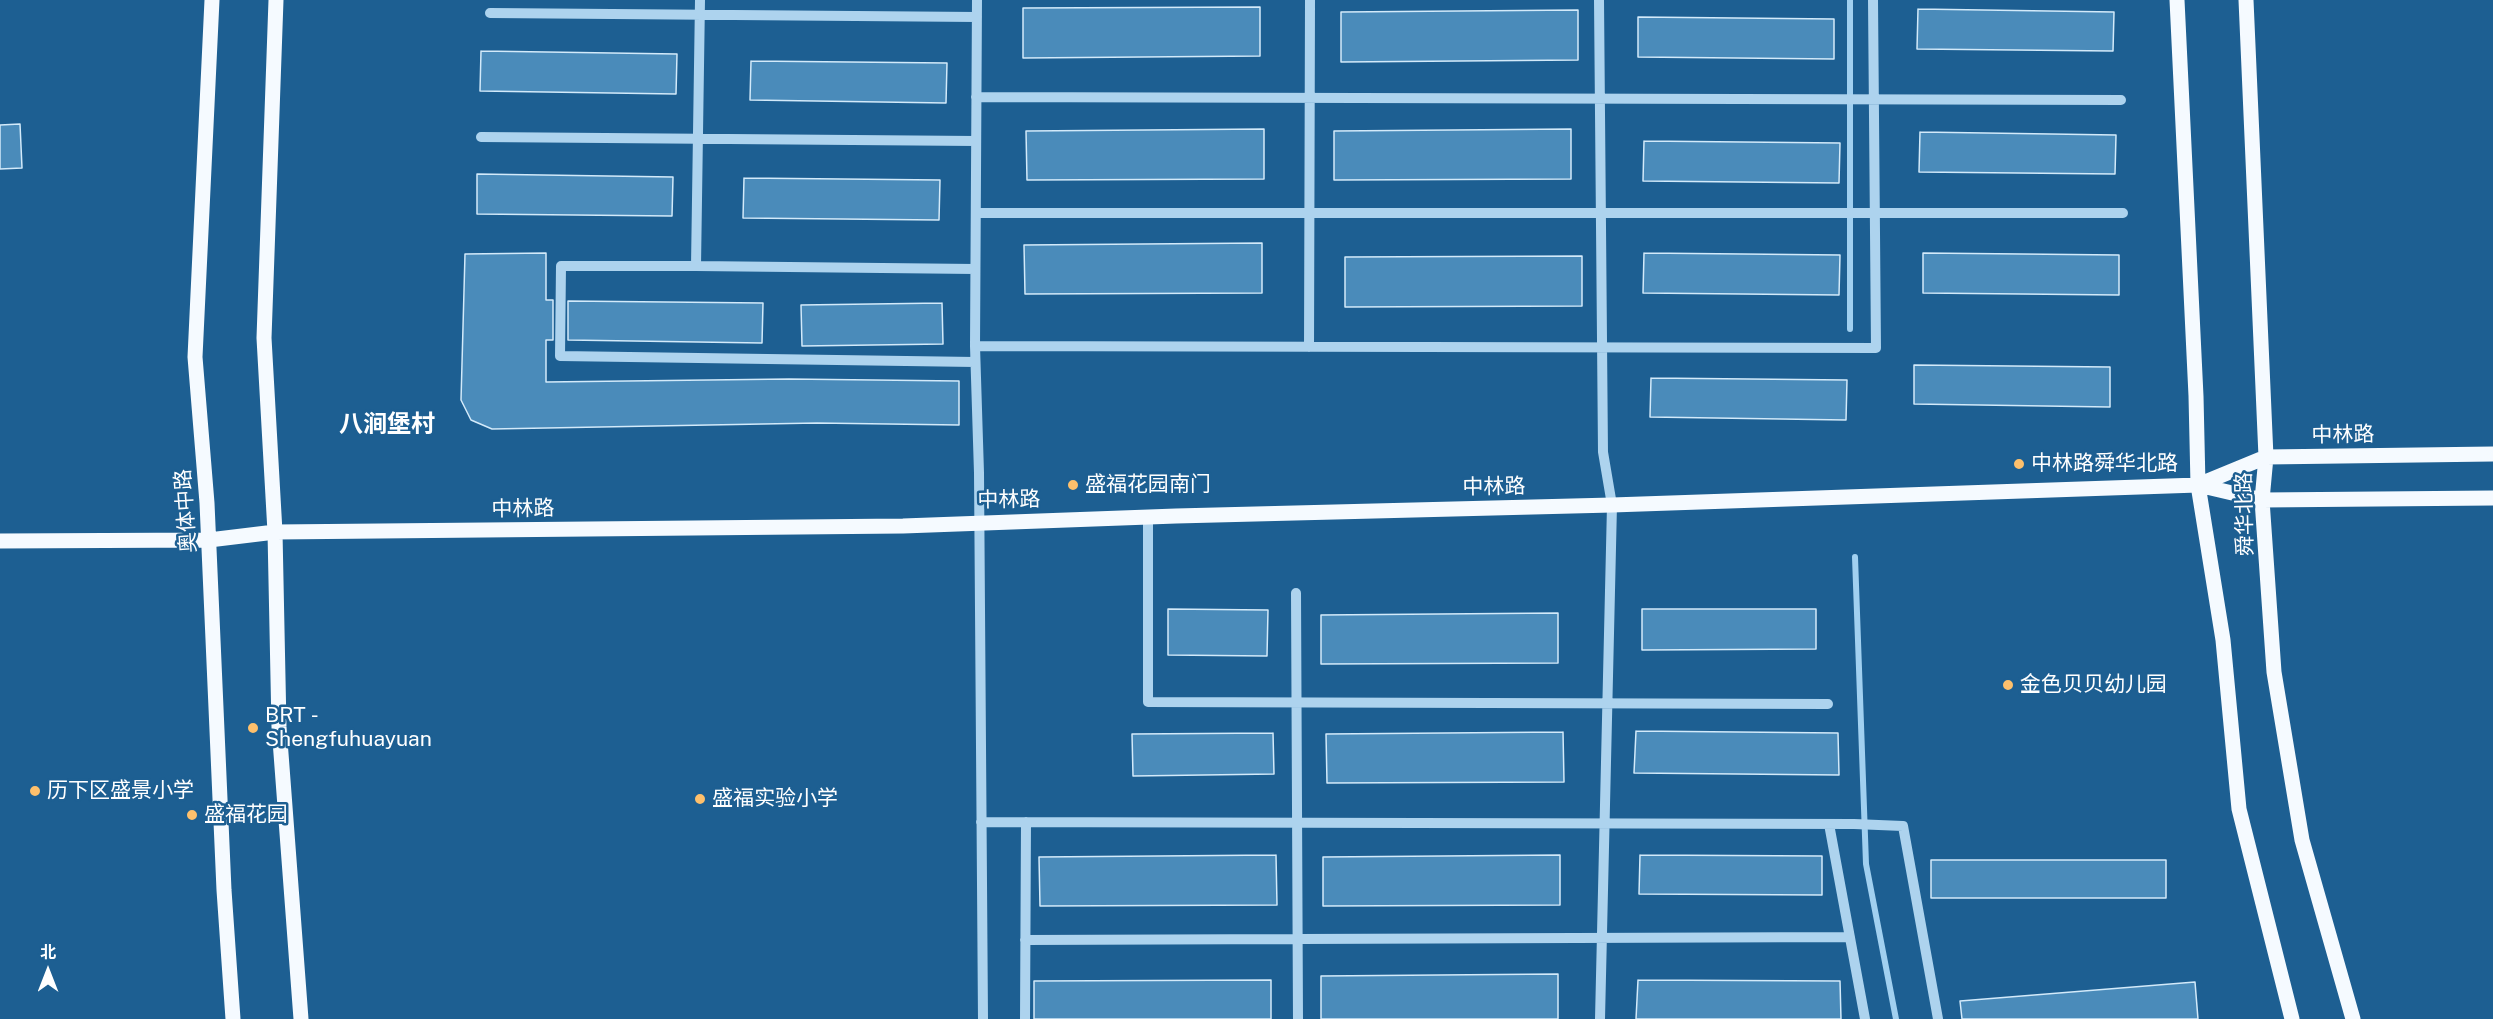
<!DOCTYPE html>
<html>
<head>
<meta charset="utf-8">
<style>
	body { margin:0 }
	#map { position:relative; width:2493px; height:1019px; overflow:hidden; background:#1d5f92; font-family:"Public Sans","Noto Sans SC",sans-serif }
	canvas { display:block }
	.north { position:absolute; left:18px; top:941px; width:60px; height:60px; -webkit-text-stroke:4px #1d5f92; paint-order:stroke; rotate:0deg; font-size:16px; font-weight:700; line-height:24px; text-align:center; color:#fff }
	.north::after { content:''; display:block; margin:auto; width:21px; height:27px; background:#fff; clip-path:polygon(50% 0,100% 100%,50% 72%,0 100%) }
</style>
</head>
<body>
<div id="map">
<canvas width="2493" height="1019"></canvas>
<div class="north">北</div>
</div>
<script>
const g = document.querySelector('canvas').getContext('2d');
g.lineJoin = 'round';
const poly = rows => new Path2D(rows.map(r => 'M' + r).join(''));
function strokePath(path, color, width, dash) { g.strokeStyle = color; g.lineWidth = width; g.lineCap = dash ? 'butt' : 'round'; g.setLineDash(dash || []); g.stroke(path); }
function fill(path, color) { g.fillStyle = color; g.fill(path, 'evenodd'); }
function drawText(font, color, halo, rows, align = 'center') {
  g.font = font + ' "Public Sans","Noto Sans SC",sans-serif'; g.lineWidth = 5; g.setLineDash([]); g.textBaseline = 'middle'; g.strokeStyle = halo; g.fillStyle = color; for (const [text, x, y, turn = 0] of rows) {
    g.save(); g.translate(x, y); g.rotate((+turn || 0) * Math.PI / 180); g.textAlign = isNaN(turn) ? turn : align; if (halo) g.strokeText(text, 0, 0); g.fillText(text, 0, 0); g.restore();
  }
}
strokePath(poly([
	[1850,329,1850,0],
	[1855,557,1866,864,1896,1019]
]), '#a1d0f0', 6);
const building = poly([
	[1260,7,1260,56,1023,58,1023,8,1260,7],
	[1918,9,2114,12,2113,51,1917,49,1918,9],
	[1578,10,1578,60,1341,62,1341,12,1578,10],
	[1638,17,1834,19,1834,59,1638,57,1638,17],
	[481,51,677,54,676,94,480,91,481,51],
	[751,61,947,63,946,103,750,100,751,61],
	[20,124,22,168,0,169,0,125,20,124],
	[1264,129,1264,179,1027,180,1026,131,1264,129],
	[1571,129,1571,179,1334,180,1334,131,1571,129],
	[1920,132,2116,135,2115,174,1919,172,1920,132],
	[1644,141,1840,143,1839,183,1643,181,1644,141],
	[477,174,673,177,672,216,477,214,477,174],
	[744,178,940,180,939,220,743,218,744,178],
	[1262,243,1262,293,1025,294,1024,245,1262,243],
	[546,253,546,300,553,300,553,340,546,340,546,382,789,379,959,381,959,425,817,423,492,429,471,420,461,400,465,254,546,253],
	[1644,253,1840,255,1839,295,1643,293,1644,253],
	[1923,253,2119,255,2119,295,1923,293,1923,253],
	[1582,256,1582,306,1345,307,1345,257,1582,256],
	[568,301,763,303,762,343,568,340,568,301],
	[942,303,943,344,802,346,801,305,942,303],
	[1914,365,2110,367,2110,407,1914,404,1914,365],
	[1651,378,1847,380,1846,420,1650,417,1651,378],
	[1168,609,1268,610,1267,656,1168,655,1168,609],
	[1642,609,1816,609,1816,649,1642,650,1642,609],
	[1558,613,1558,663,1321,664,1321,615,1558,613],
	[1636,731,1838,733,1839,775,1634,773,1636,731],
	[1563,732,1564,782,1327,783,1326,734,1563,732],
	[1273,733,1274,774,1133,776,1132,734,1273,733],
	[1276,855,1277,905,1040,906,1039,857,1276,855],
	[1560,855,1560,905,1323,906,1323,857,1560,855],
	[1640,855,1822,856,1822,895,1639,894,1640,855],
	[1931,860,2166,860,2166,898,1931,898,1931,860],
	[1558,974,1558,1019,1321,1019,1321,976,1558,974],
	[1271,980,1271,1019,1034,1019,1034,981,1271,980],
	[1638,980,1840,981,1841,1019,1636,1019,1638,980],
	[2195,982,2198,1019,1962,1019,1960,1001,2195,982]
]);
fill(building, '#4a8bba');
strokePath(building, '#d3eafa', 1.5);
strokePath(poly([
	[700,0,696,266,975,269],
	[977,0,975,346,979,473,983,1019],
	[1599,0,1603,452,1612,505,1600,1019],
	[490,13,977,17],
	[976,97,2121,100],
	[481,137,976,141],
	[976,213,2123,213],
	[696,266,561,266,560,356,975,362],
	[975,346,1876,348,1873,0],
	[1309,347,1310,0],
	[1148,517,1148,702,1828,704],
	[1296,593,1298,1019],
	[981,822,1854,824,1903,826,1938,1019],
	[1829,824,1865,1019],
	[1025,940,1850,937],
	[1025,1019,1026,822]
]), '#add3ee', 10);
strokePath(poly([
	[212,0,195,357,207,503,224,890,233,1019],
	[276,0,264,338,275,532,279,727,301,1019],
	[2177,0,2196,396,2198,485,2223,640,2239,809,2292,1019],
	[2246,0,2266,457,2262,500,2274,672,2302,840,2353,1019],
	[2198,485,2266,457,2493,454],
	[0,541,209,540,275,532,903,526,1176,516,1612,505,2198,485,2262,500,2493,498]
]), '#f5faff', 15);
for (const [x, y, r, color] of [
	[2019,464,6,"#fec06c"],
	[1073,485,6,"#fec06c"],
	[2008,685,6,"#fec06c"],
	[253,728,6,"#fec06c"],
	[35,791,6,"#fec06c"],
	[700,799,6,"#fec06c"],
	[192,815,6,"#fec06c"]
]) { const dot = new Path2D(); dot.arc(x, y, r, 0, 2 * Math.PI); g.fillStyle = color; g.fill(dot); strokePath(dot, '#1d5f92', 2); }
drawText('21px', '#fff', '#1d5f92', [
	["中林路",2343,435,-1],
	["中林路",1494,487,-1],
	["中林路",1009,500,-1],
	["中林路",523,509,-1],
	["奥体中路",186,511,-94],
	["舜华北路",2245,514,-91]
]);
drawText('21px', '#fff', '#1d5f92', [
	["中林路舜华北路",2031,464],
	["盛福花园南门",1085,485],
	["金色贝贝幼儿园",2020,685],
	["BRT -",265,716],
	["Shengfuhuayuan",265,740],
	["历下区盛景小学",47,791],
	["盛福实验小学",712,799],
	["盛福花园",204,815]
], 'left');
drawText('bold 24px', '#fff', '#1d5f92', [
	["八涧堡村",387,425]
]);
</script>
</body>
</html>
